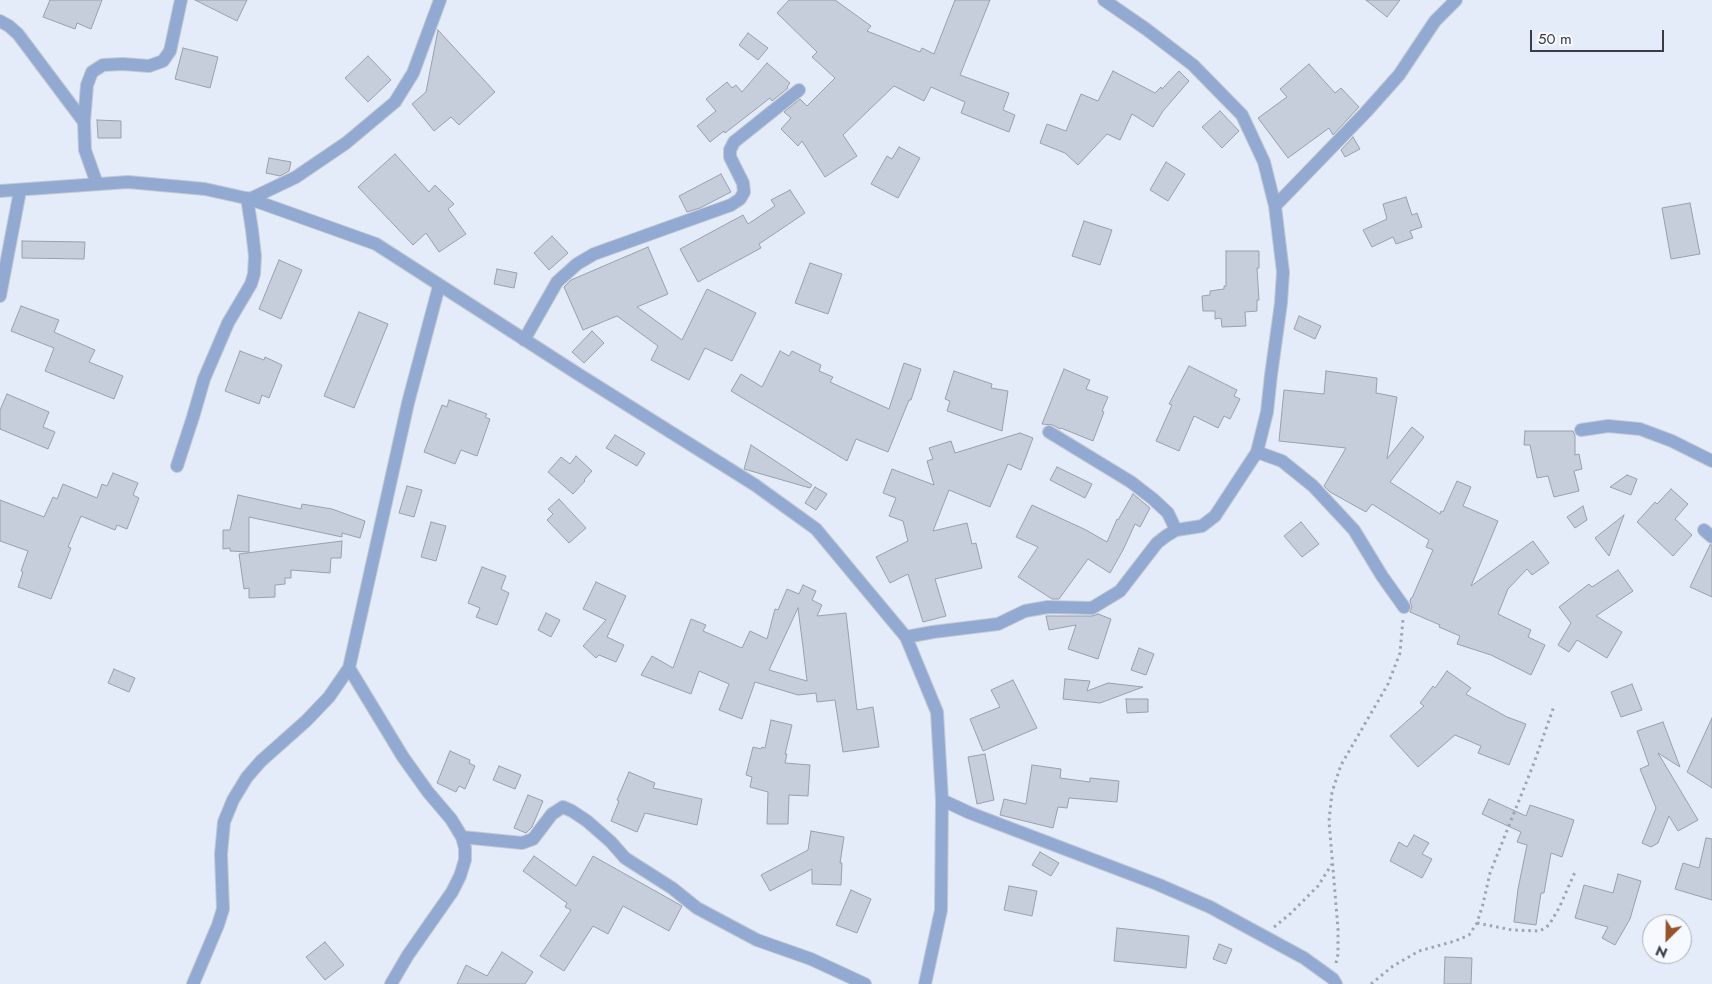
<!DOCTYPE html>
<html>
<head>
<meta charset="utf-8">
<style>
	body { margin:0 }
	#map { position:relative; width:1712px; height:984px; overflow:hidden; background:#e4ecf9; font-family:Jost,sans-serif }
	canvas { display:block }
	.north { position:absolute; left:1642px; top:914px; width:50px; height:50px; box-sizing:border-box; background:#f6f9ff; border:1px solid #aaadb3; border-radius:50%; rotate:203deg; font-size:14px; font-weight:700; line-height:20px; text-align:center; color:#393c42 }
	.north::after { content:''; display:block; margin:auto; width:18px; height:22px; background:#985328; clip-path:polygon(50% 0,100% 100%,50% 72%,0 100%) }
	.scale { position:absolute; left:1530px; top:30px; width:134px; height:22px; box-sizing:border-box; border:2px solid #393c42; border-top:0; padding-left:6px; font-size:15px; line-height:18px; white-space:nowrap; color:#393c42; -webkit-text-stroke:4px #f6f9ff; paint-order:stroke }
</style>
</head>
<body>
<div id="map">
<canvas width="1712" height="984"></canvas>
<div class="north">N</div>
<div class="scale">50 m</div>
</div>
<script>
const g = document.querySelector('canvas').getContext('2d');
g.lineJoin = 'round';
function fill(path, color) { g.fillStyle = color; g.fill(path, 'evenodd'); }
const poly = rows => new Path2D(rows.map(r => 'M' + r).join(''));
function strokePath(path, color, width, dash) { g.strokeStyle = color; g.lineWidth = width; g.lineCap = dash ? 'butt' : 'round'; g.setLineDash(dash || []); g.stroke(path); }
const building = poly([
	[50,0,102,0,91,29,77,23,75,29,43,17,50,0],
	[195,0,247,0,237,21,195,0],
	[789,0,835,0,871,26,867,31,920,52,922,48,934,54,955,0,990,0,960,75,1009,93,1003,110,1015,115,1009,132,961,113,965,102,931,87,924,101,894,86,843,135,857,156,825,177,802,141,798,146,781,129,791,118,784,112,800,99,807,106,835,78,812,57,817,52,777,13,789,0],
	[1366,0,1400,0,1387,17,1366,0],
	[438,30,495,92,459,125,451,117,434,131,412,104,426,92,438,30],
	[748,33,768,48,758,60,739,45,748,33],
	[183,48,218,57,210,88,175,79,183,48],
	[368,56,391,80,368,102,345,78,368,56],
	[767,63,790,83,787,87,788,88,772,101,770,98,725,133,724,131,710,142,697,126,716,111,706,99,727,82,732,88,736,85,742,92,767,63],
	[1309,64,1335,93,1341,88,1359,107,1333,135,1329,128,1288,158,1258,118,1287,97,1280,89,1309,64],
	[1113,71,1155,93,1161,87,1162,89,1179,71,1189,81,1163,111,1153,127,1132,114,1120,140,1107,134,1078,165,1065,153,1040,143,1047,124,1066,131,1081,94,1098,101,1113,71],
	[1220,111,1239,131,1222,148,1202,127,1220,111],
	[97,120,121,121,121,138,98,138,97,120],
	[1353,137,1360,149,1345,157,1341,150,1353,137],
	[899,147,920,158,898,198,871,184,887,156,892,159,899,147],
	[395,154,429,192,435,185,454,204,448,209,466,234,439,252,426,233,413,245,358,187,395,154],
	[269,158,291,162,289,171,280,176,266,173,269,158],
	[1166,162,1185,174,1168,201,1150,190,1166,162],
	[721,174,731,192,700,208,687,212,679,196,721,174],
	[790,190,805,213,759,244,761,248,698,282,680,249,743,215,748,224,775,206,771,200,790,190],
	[1406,197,1412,215,1417,213,1422,227,1410,231,1413,238,1396,244,1393,237,1372,247,1363,230,1387,219,1383,204,1406,197],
	[1690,203,1700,254,1671,259,1662,208,1690,203],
	[1084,221,1112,230,1100,265,1072,256,1084,221],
	[552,236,568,253,549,270,534,253,552,236],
	[22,241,85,242,84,259,22,258,22,241],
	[648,247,668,294,637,307,682,340,707,289,756,313,732,361,705,348,689,380,651,360,658,346,617,316,583,330,564,287,571,280,648,247],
	[1226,251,1259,251,1259,268,1257,268,1259,300,1257,300,1257,311,1245,312,1246,326,1222,327,1221,318,1215,319,1215,311,1203,311,1202,296,1210,295,1210,291,1224,289,1224,286,1226,286,1226,251],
	[279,260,302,270,281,319,259,309,279,260],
	[810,263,842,274,828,314,795,303,810,263],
	[497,269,517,273,514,288,494,284,497,269],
	[21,306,59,320,54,332,95,350,89,362,123,376,114,399,45,371,54,348,11,331,21,306],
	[359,312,388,324,354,408,324,396,359,312],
	[1299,316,1321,326,1315,339,1294,329,1299,316],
	[592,331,604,343,584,363,572,352,592,331],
	[240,351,264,360,265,357,282,365,269,398,262,395,259,404,225,391,240,351],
	[780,351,789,356,792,351,821,365,819,371,833,377,830,382,889,409,904,363,921,369,911,400,909,400,888,452,856,439,847,461,731,391,741,374,762,387,780,351],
	[1189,366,1237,390,1234,396,1240,399,1230,419,1224,416,1218,428,1194,416,1179,451,1156,441,1172,405,1169,404,1189,366],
	[1064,369,1090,380,1086,389,1108,397,1102,411,1104,412,1093,441,1061,428,1060,429,1053,425,1042,424,1064,369],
	[954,371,992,384,991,388,1008,391,1002,431,947,411,950,401,945,399,954,371],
	[1326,371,1377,378,1376,393,1397,397,1387,459,1412,427,1424,437,1390,482,1440,514,1441,511,1443,512,1457,481,1471,487,1463,506,1498,521,1471,586,1533,541,1549,563,1532,575,1527,569,1508,589,1498,614,1531,630,1528,637,1545,645,1531,675,1491,655,1457,644,1460,636,1439,627,1440,625,1410,612,1412,607,1410,601,1411,598,1412,598,1433,550,1426,547,1429,540,1372,504,1366,512,1330,492,1324,486,1346,448,1279,441,1284,390,1324,394,1326,371],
	[7,394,49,412,43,427,55,432,48,449,0,429,0,410,7,394],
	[449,400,487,414,485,417,490,419,477,456,461,450,455,464,424,452,442,405,447,407,449,400],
	[1525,431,1573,431,1575,436,1575,455,1579,454,1582,469,1574,471,1579,491,1554,497,1548,476,1537,478,1530,445,1524,445,1525,431],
	[1020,433,1033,438,1021,470,1008,464,990,507,949,490,933,531,967,523,972,544,976,543,982,568,935,579,946,616,923,622,908,574,890,583,876,557,908,541,903,521,889,516,896,498,883,493,892,469,934,485,927,461,933,459,929,448,951,441,955,453,1020,433],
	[615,435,645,453,637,466,606,448,615,435],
	[751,445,812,485,810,488,744,469,751,445],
	[576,456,592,471,584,480,585,481,573,494,548,472,561,457,570,464,576,456],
	[1057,467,1092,484,1085,498,1050,480,1057,467],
	[113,473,138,483,133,495,139,498,127,529,117,525,115,530,81,516,68,547,71,548,51,599,18,587,23,572,21,571,28,551,0,541,0,500,44,517,53,497,57,499,63,484,97,498,102,484,107,486,113,473],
	[1627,475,1637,479,1631,495,1610,487,1627,475],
	[407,486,422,490,414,517,399,513,407,486],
	[815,487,827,494,816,510,805,503,815,487],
	[1671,489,1688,504,1675,519,1692,535,1673,556,1637,522,1655,502,1657,504,1671,489],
	[1133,494,1150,508,1140,527,1135,524,1123,550,1110,573,1088,559,1059,599,1052,599,1018,577,1038,547,1016,537,1032,505,1086,530,1107,542,1117,519,1118,520,1133,494],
	[238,495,301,509,302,504,332,509,365,521,360,538,342,533,342,537,249,517,249,552,230,551,230,548,223,549,223,530,230,530,238,495],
	[559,499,586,528,569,543,547,520,553,514,548,509,559,499],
	[1583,506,1587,520,1575,528,1567,517,1583,506],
	[1624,515,1609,556,1595,538,1624,515],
	[431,522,446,526,436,561,421,557,431,522],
	[1301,522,1319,544,1302,557,1284,536,1301,522],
	[342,541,341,558,331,558,330,573,291,570,291,578,285,578,285,584,275,585,275,597,249,598,249,588,244,589,239,554,342,541],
	[1710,545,1712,545,1712,597,1690,587,1710,545],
	[482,567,506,576,501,589,509,593,497,625,476,617,480,608,468,603,482,567],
	[1618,570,1633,591,1596,616,1622,632,1607,658,1577,640,1569,652,1558,645,1571,623,1559,607,1589,584,1592,587,1618,570],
	[596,582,626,596,607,637,624,645,616,662,599,655,596,658,583,646,606,620,583,609,596,582],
	[803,585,816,591,812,600,822,605,817,616,846,613,857,710,873,707,879,747,843,752,835,700,817,702,816,693,798,695,755,682,742,719,719,710,729,684,699,671,691,694,641,675,652,656,673,668,691,619,706,625,703,631,742,648,750,631,767,639,775,609,778,610,787,589,799,594,803,585],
	[798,608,803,647,807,681,769,670,798,608],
	[546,613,560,620,551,637,538,630,546,613],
	[1098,614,1111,619,1098,659,1068,649,1076,625,1049,630,1046,616,1092,616,1098,614],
	[1139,648,1154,654,1146,675,1131,670,1139,648],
	[114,669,135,678,129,692,108,683,114,669],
	[1447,671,1471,688,1466,694,1507,717,1526,724,1509,765,1478,753,1481,746,1455,735,1418,767,1390,736,1424,706,1420,703,1433,686,1435,688,1447,671],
	[1065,679,1090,681,1087,691,1108,683,1143,687,1100,703,1063,699,1065,679],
	[1013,680,1037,728,983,751,970,719,1000,707,991,690,1013,680],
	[1632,684,1642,710,1621,717,1611,692,1632,684],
	[1126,699,1148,699,1148,712,1127,713,1126,699],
	[1712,718,1712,788,1687,772,1712,718],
	[771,720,792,725,785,754,787,754,785,763,810,765,808,796,789,795,788,824,767,824,768,792,750,787,752,777,746,775,753,747,761,749,762,747,765,748,771,720],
	[1663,722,1680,767,1658,753,1698,820,1678,831,1669,816,1658,843,1651,847,1642,843,1656,808,1640,769,1649,765,1637,731,1663,722],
	[450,751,470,760,469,763,475,766,465,789,459,786,456,792,437,783,450,751],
	[985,754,994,800,977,804,968,757,985,754],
	[1032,765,1061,769,1060,778,1090,782,1090,778,1119,781,1117,802,1069,798,1067,808,1058,807,1053,828,1000,815,1004,799,1026,804,1032,765],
	[499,766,521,775,515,789,493,780,499,766],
	[629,772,655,783,653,788,702,799,697,825,645,813,637,832,611,821,619,801,617,800,629,772],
	[528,795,543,801,532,827,526,833,514,828,528,795],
	[1489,799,1526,816,1530,805,1574,820,1562,857,1551,853,1544,893,1541,893,1536,925,1514,922,1518,889,1527,845,1517,842,1521,832,1482,814,1489,799],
	[811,831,844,837,840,863,842,863,841,885,812,884,812,869,770,891,761,875,808,850,811,831],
	[1414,835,1429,843,1422,854,1432,859,1422,878,1390,861,1399,842,1407,847,1414,835],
	[1706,838,1712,839,1712,900,1675,889,1683,863,1699,868,1706,838],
	[1040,852,1059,863,1051,876,1032,865,1040,852],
	[534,856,576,886,593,856,682,906,669,931,623,906,608,934,593,926,564,971,540,956,571,910,565,907,567,903,523,871,534,856],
	[1618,874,1641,881,1630,919,1615,945,1602,938,1608,927,1575,918,1584,885,1613,893,1618,874],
	[1009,886,1037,891,1032,916,1004,910,1009,886],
	[851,890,871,899,857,933,836,925,851,890],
	[1117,928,1189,936,1186,968,1114,961,1117,928],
	[325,942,344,965,325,980,306,957,325,942],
	[1219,944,1232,949,1226,964,1213,959,1219,944],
	[502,952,533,972,525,984,457,984,466,965,487,976,502,952],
	[1445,957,1472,958,1471,984,1444,984,1445,957]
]);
fill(building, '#c6cedb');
strokePath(building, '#99a0ac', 1);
const minor = poly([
	[0,21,9,26,18,34,84,122],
	[97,184,85,150,84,122,87,85,92,72,103,65,123,64,149,66,163,61,170,51,181,0],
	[0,191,128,182,205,189,250,199,376,244,578,374,755,485,816,529,906,637,937,712,942,800,941,910,925,984],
	[250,199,296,177,346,143,395,102,413,73,440,0],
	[1275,206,1366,112,1399,75,1435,21,1456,0],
	[0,296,20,191],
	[524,340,557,282,577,264,594,254,731,205,740,199,744,192,743,183,730,157,730,150,734,142,799,90],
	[1581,430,1608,426,1640,429,1672,441,1712,461],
	[1049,432,1131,482,1153,499,1168,513,1176,530],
	[1257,452,1282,461,1313,486,1354,530,1382,576,1404,607],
	[177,466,193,417,204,379,228,323,251,284,254,274,255,256,252,230,247,198],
	[1704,530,1712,537],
	[906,637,933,632,998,624,1025,611,1048,607,1092,608,1120,591,1157,543,1166,536,1176,530,1202,526,1215,516,1257,452,1267,412,1271,375,1281,303,1283,272,1275,206,1264,162,1242,115,1193,65,1146,29,1104,0],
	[942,800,970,813,1157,884,1210,907,1304,958,1333,979,1336,984],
	[462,837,522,843,533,839,552,814,563,807,572,811,587,821,611,842,625,858,672,888,697,908,757,940,811,959,865,984],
	[193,984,218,925,223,909,221,854,224,822,233,800,247,777,261,761,306,721,329,697,349,668],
	[391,984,408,955,452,892,460,876,465,860,465,848,462,837,451,819,428,792,403,757,349,668,408,403,439,286]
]);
strokePath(minor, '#c2c9d4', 14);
strokePath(poly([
	[1477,923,1512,930,1540,931,1549,925,1559,908,1575,872],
	[1274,927,1290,914,1318,886,1332,864],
	[1336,963,1338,954,1338,929,1329,821,1332,792,1341,765,1388,684,1400,653,1403,619],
	[1371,984,1393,966,1419,951,1455,941,1469,935,1477,923,1483,904,1490,873,1534,763,1554,706]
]), '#9fa5af', 3, [2.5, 4]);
strokePath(minor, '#92aad1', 12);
</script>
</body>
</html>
